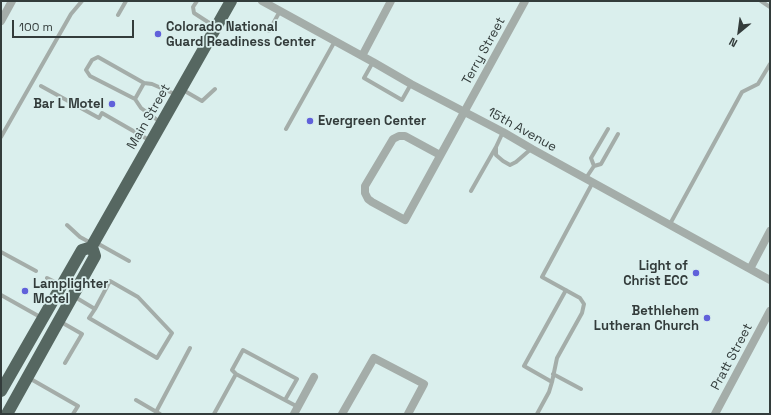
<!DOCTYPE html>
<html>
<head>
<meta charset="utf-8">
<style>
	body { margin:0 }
	#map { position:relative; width:771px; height:415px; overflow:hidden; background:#daefed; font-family:"Space Grotesk",sans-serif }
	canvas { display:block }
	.frame { position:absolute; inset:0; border:2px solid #333c3b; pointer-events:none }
	.north { position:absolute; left:719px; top:12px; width:40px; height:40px; -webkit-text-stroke:3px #daefed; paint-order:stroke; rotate:209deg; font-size:11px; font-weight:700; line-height:16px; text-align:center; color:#333c3b }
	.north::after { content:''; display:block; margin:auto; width:14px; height:18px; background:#333c3b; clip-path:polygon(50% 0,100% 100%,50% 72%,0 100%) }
	.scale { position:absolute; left:12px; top:20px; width:122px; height:18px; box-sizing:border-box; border:2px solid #333c3b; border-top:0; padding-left:5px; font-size:12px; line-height:14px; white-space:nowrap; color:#333c3b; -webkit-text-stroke:3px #daefed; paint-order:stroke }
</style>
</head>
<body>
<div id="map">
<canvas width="771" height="415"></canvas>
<div class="frame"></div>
<div class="north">N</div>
<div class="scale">100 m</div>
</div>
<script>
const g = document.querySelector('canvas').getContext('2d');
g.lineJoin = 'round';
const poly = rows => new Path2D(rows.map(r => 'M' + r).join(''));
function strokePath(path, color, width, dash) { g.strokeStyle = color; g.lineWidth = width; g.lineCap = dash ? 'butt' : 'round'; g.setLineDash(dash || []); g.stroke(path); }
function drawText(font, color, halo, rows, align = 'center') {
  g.font = font + ' "Space Grotesk",sans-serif'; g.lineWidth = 3.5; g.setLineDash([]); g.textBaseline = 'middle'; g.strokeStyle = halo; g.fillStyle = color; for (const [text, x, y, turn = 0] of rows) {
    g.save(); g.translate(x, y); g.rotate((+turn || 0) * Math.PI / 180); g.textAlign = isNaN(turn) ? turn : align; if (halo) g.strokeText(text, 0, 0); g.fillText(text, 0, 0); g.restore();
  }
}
strokePath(poly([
	[197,1,193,7,194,13,214,26],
	[761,1,770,7],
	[118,15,126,1],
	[269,31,280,11],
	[373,62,364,78,402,100,411,84],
	[41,86,99,118,102,113,149,140],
	[183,90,202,101,215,89],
	[135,99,90,76,86,70,92,60,98,57,144,83],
	[160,122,141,108,135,99,144,83,152,84,177,95],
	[286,129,335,41],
	[503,132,496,147,496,155,503,161,510,165,516,162,531,149],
	[1,137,71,14,82,1],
	[594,166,591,158,608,129],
	[586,178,594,166,601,164,618,134],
	[471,191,496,147],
	[670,224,742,92,758,84,770,64],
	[67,225,80,237,91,243],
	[95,242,129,261],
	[1,252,36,271],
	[47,278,61,285],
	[1,295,42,318],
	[75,297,95,309,110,281,138,297,172,333,157,358,89,318,95,309],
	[61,322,82,334,65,363],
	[236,374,232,370,243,350,297,379,285,400],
	[553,374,581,389],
	[29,378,78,406,73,414],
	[552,382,557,358,582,313,584,304,580,298,542,277,593,182],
	[136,400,160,414],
	[156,412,190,348],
	[214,414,236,374,298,407],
	[537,414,549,392,552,382,524,366,566,290]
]), '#a4ada9', 4);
strokePath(poly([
	[262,1,373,62,411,84,503,132,532,149,770,280],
	[1,21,12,1],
	[362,56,391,1],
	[440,155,405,136,399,136,393,139,365,186,365,193,368,199,372,202,405,220,525,1],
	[750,269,770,231],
	[294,414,314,377],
	[342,414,374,358,424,384,408,414],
	[715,414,770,311]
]), '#a4ada9', 8);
strokePath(poly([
	[1,391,82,250,92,247],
	[7,414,95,256,92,247,93,244,231,1]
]), '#566761', 12);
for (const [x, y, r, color] of [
	[158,34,4,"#6061da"],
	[112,104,4,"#6061da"],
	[310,121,4,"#6061da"],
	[696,273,4,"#6061da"],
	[25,291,4,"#6061da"],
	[707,318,4,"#6061da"]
]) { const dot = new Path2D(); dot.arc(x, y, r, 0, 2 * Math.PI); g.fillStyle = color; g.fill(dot); strokePath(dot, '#daefed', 1.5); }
drawText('bold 13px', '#333c3b', '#daefed', [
	["Colorado National",166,27],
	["Guard Readiness Center",166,42],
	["Bar L Motel",104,104,"right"],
	["Evergreen Center",318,121],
	["Light of",688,266,"right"],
	["Christ ECC",688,281,"right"],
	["Lamplighter",33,284],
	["Motel",33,299],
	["Bethlehem",699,311,"right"],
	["Lutheran Church",699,326,"right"]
], 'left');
drawText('13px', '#333c3b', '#daefed', [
	["Terry Street",484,51,-61],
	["Main Street",149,117,-60],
	["15th Avenue",522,130,29],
	["Pratt Street",732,357,-62]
]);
</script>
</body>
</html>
